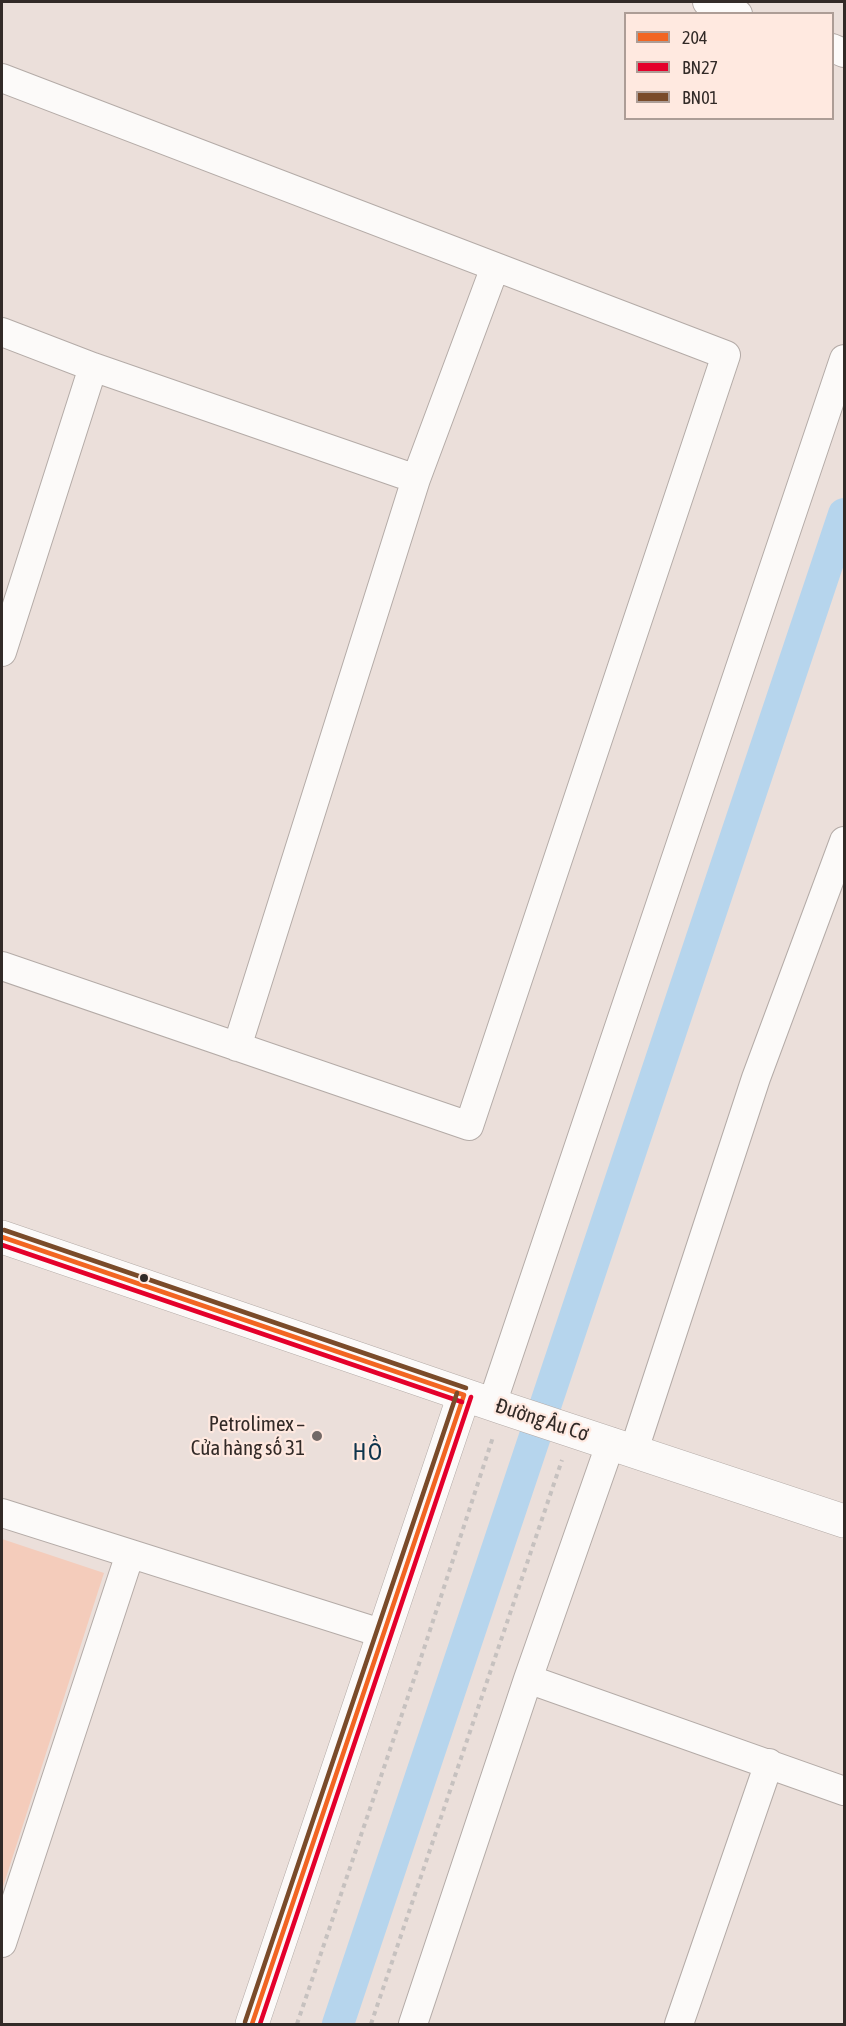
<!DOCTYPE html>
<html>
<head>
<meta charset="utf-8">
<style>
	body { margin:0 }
	#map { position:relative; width:846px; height:2026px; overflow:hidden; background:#ebdfda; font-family:"Asap Condensed",sans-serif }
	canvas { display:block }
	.frame { position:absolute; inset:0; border:3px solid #322a27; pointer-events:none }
	.legend { position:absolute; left:624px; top:12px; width:210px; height:108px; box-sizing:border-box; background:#ffe9e0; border:2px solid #ad9d96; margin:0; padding:8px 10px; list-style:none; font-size:18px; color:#322a27 }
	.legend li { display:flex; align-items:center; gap:12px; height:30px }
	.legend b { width:30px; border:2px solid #ad9d96 }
</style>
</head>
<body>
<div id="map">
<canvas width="846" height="2026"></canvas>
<div class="frame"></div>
<ul class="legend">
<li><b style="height:8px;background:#f26522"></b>204</li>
<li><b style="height:8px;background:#e4002b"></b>BN27</li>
<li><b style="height:8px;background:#7a4b2a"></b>BN01</li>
</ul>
</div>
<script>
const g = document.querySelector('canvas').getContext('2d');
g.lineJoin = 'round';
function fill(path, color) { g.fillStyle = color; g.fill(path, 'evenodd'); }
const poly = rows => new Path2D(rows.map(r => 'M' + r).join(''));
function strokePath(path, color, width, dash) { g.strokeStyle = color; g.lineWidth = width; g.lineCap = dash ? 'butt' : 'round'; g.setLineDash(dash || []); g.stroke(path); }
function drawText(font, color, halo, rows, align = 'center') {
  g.font = font + ' "Asap Condensed",sans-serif'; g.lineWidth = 4.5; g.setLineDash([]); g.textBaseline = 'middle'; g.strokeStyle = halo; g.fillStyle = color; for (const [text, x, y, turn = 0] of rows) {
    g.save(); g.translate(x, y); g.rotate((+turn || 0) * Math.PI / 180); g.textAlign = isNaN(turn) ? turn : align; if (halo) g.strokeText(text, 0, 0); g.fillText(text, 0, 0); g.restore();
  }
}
fill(poly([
	[2,1539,104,1573,2,1890]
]), '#f4ccbb');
strokePath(poly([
	[338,2024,844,514]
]), '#b6d5ed', 32);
const street = poly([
	[707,2,738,14],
	[832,48,844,53],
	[2,78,726,355,469,1126,2,966],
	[2,332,93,367,416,479],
	[2,652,93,367],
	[237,1047,416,479,495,267],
	[492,1404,844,359],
	[634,1450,756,1078,844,841],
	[2,1513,384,1634],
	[528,1679,844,1791],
	[2,1943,130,1554],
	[413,2024,528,1679,611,1442],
	[679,2024,769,1763]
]);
const secondary = poly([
	[2,1237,503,1408,844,1521],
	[252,2024,464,1395]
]);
strokePath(street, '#b4aba7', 30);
strokePath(secondary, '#b4aba7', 34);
strokePath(poly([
	[297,2024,417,1670,493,1437],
	[371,2024,562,1460]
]), '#c6c1bf', 4, [4.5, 4.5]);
strokePath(street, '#fcfaf9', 28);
strokePath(secondary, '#fcfaf9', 33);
strokePath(poly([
	[2,1237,464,1395],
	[252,2024,464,1395]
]), '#f26522', 4.5);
strokePath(poly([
	[2,1245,462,1402],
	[260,2024,471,1397]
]), '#e4002b', 4.5);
strokePath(poly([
	[4,1230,466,1388],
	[245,2022,457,1393]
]), '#7a4b2a', 4.5);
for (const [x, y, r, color] of [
	[144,1278,5,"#322a27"],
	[317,1436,6,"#736966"]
]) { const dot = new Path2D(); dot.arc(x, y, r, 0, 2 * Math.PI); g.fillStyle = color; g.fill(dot); strokePath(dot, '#ffe9e0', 2); }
drawText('21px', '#322a27', '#ffe9e0', [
	["Đường Âu Cơ",542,1420,18]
]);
drawText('21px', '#322a27', '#ffe9e0', [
	["Petrolimex –",305,1424],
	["Cửa hàng số 31",305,1448]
], 'right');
g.letterSpacing = '1.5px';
drawText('24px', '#0e344c', '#ffe9e0', [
	["HỒ",368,1452]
]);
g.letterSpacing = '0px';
</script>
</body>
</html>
